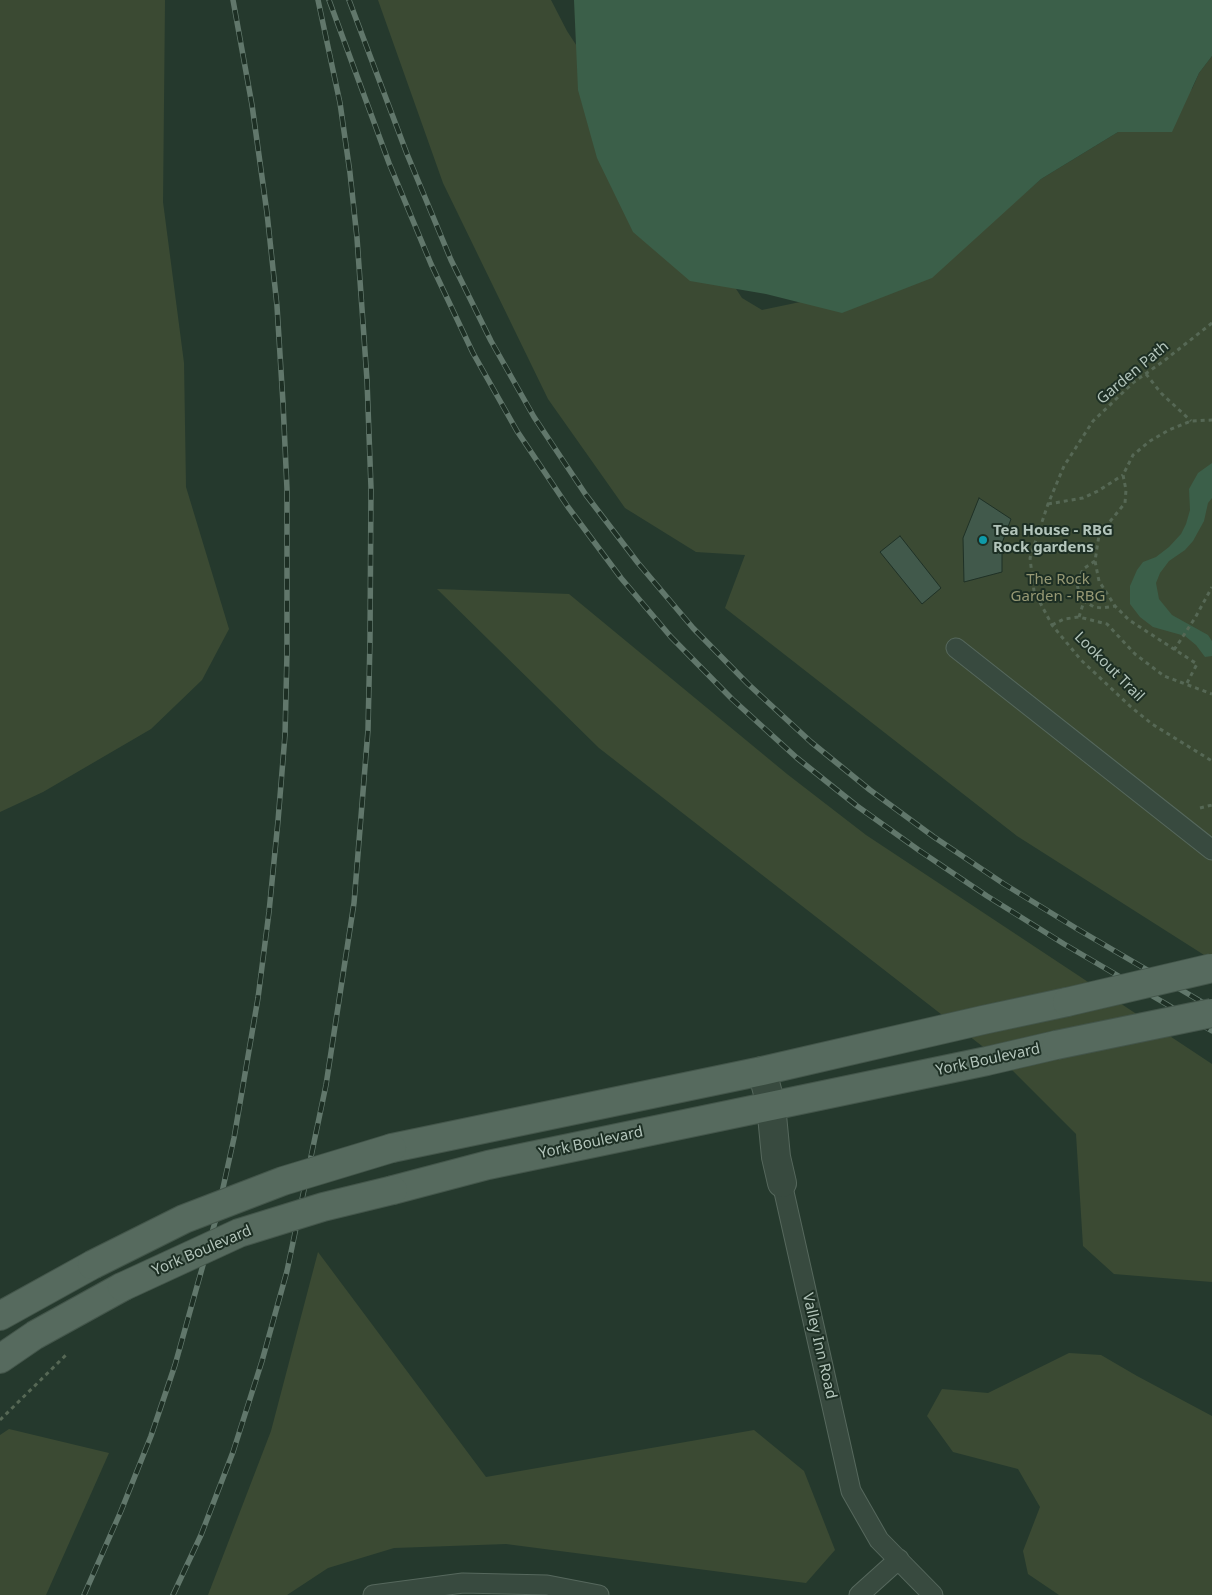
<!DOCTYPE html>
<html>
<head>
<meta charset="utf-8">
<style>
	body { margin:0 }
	canvas { display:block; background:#25392d }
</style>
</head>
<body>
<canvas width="1212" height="1595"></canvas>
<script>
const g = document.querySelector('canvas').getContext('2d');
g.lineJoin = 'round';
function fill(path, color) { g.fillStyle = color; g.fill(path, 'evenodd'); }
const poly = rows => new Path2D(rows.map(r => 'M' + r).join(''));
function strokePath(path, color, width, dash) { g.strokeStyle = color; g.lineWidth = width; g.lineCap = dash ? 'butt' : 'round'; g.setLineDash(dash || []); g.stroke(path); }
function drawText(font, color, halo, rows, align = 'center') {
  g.font = font + ' "Noto Sans",sans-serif'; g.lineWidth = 4; g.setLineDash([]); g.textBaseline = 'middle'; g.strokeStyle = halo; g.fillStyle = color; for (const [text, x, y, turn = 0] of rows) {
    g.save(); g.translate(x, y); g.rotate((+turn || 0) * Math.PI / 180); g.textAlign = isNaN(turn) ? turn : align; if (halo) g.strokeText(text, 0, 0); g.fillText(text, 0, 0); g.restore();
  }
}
fill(poly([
	[0,0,165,0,163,202,184,363,186,487,229,629,202,680,151,729,43,792,0,812],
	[378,0,551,0,567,31,742,298,762,310,886,284,1017,200,1041,179,1118,132,1124,132,1192,89,1199,73,1212,56,1212,960,1017,836,725,608,745,555,696,552,625,508,548,399,443,183],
	[437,589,569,594,787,774,866,835,1212,1064,1212,1282,1114,1274,1083,1246,1076,1134,1009,1067,599,748],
	[318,1252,486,1477,754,1430,804,1471,835,1550,806,1583,506,1544,394,1548,328,1568,287,1595,208,1595,271,1431],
	[1069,1353,1101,1355,1137,1376,1212,1416,1212,1595,1059,1595,1028,1574,1023,1551,1040,1507,1018,1469,953,1452,927,1416,942,1389,988,1393],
	[9,1429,109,1453,46,1595,0,1595,0,1435]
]), '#3b4a33');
fill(poly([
	[574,0,1212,0,1212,56,1199,73,1172,132,1118,132,1041,179,932,278,842,313,766,294,690,281,633,232,597,158,578,90],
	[1212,463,1212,498,1208,503,1204,521,1193,541,1185,550,1169,561,1160,573,1156,583,1159,599,1172,615,1208,635,1212,641,1212,656,1205,657,1196,645,1185,636,1153,627,1140,617,1130,604,1130,586,1137,570,1143,562,1156,557,1169,547,1181,534,1186,524,1190,510,1189,489,1198,473]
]), '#3b5f49');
const building = poly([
	[979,498,1011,519,1002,543,1002,572,964,582,963,538,979,498],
	[900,536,941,588,922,604,880,552,900,536]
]);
fill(building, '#41594b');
strokePath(building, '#1f3126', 1);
const service = poly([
	[956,648,1212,850],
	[782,1183,851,1491,879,1540,933,1595],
	[373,1595,463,1583,547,1585,599,1595],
	[859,1595,899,1559]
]);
const minor = poly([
	[762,1071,771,1105,776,1157,782,1183]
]);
const primary = poly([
	[392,1148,762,1071,983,1020,1067,1002],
	[393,1190,488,1165,987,1061,1056,1045],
	[0,1316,92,1265],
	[0,1359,35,1335,122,1287]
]);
strokePath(service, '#56685d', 21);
strokePath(minor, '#56685d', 30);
strokePath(primary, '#44564b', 30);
strokePath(poly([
	[1212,323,1165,360,1134,382,1093,421,1064,466,1048,504,1030,558,1034,591,1052,625,1081,660,1131,707,1152,724,1212,761],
	[1146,374,1161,393,1191,421],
	[1048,504,1083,498,1098,491,1123,475],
	[1095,561,1083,569,1077,584,1079,593,1084,601,1094,607,1102,608,1115,606],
	[1079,617,1084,601],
	[1052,625,1064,619,1079,617,1107,624,1135,654,1164,676,1212,694],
	[1174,650,1195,618,1212,587],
	[1187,683,1197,664,1129,620,1115,606,1099,581,1095,561,1099,535,1125,503,1126,490,1123,475,1133,455,1150,441,1169,430,1191,421,1212,420],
	[1200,808,1212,805],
	[0,1420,67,1354]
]), '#566855', 3, [4, 4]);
strokePath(service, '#384a3f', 19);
strokePath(minor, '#384a3f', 28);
strokePath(primary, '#566a5e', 28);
const rail = poly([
	[329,0,389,163,431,264,473,353,517,431,568,507,621,578,671,637,732,699,797,758,857,806,920,851,987,896,1064,944,1212,1031],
	[349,0,407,154,451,260,491,341,534,417,586,495,638,563,693,628,748,684,811,742,870,790,934,837,1004,884,1079,930,1212,1008],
	[84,1595,121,1511,151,1436,175,1365,217,1215,234,1138,258,998,269,912,278,821,285,735,287,653,287,489,283,403,277,306,267,213,252,105,233,0],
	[173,1595,201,1535,233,1452,262,1361,287,1271,326,1085,354,903,368,730,370,640,371,488,367,380,357,238,350,173,340,103,318,0]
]);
strokePath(rail, '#61776b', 5.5);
strokePath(rail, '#1d2f24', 4, [11]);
const primaryBridge = poly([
	[1067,1002,1212,968],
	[1056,1045,1212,1013],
	[92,1265,184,1219,283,1181,392,1148],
	[122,1287,239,1233,323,1207,393,1190]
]);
strokePath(primaryBridge, '#44564b', 30, []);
strokePath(primaryBridge, '#566a5e', 28);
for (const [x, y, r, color] of [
	[983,540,5,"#0f9aa8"]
]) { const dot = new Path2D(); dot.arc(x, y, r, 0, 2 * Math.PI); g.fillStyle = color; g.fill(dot); strokePath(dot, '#1d2f24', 2); }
drawText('15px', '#b3c5bb', '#1d2f24', [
	["Garden Path",1133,373,-40],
	["Lookout Trail",1109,667,45],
	["York Boulevard",988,1060,-12],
	["York Boulevard",591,1143,-12],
	["York Boulevard",202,1251,-23],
	["Valley Inn Road",819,1346,77]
]);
drawText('bold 15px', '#b3c5bb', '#1d2f24', [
	["Tea House - RBG",993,531],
	["Rock gardens",993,548]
], 'left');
drawText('15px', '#979974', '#1d2f24', [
	["The Rock",1058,580],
	["Garden - RBG",1058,597]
]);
</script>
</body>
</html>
